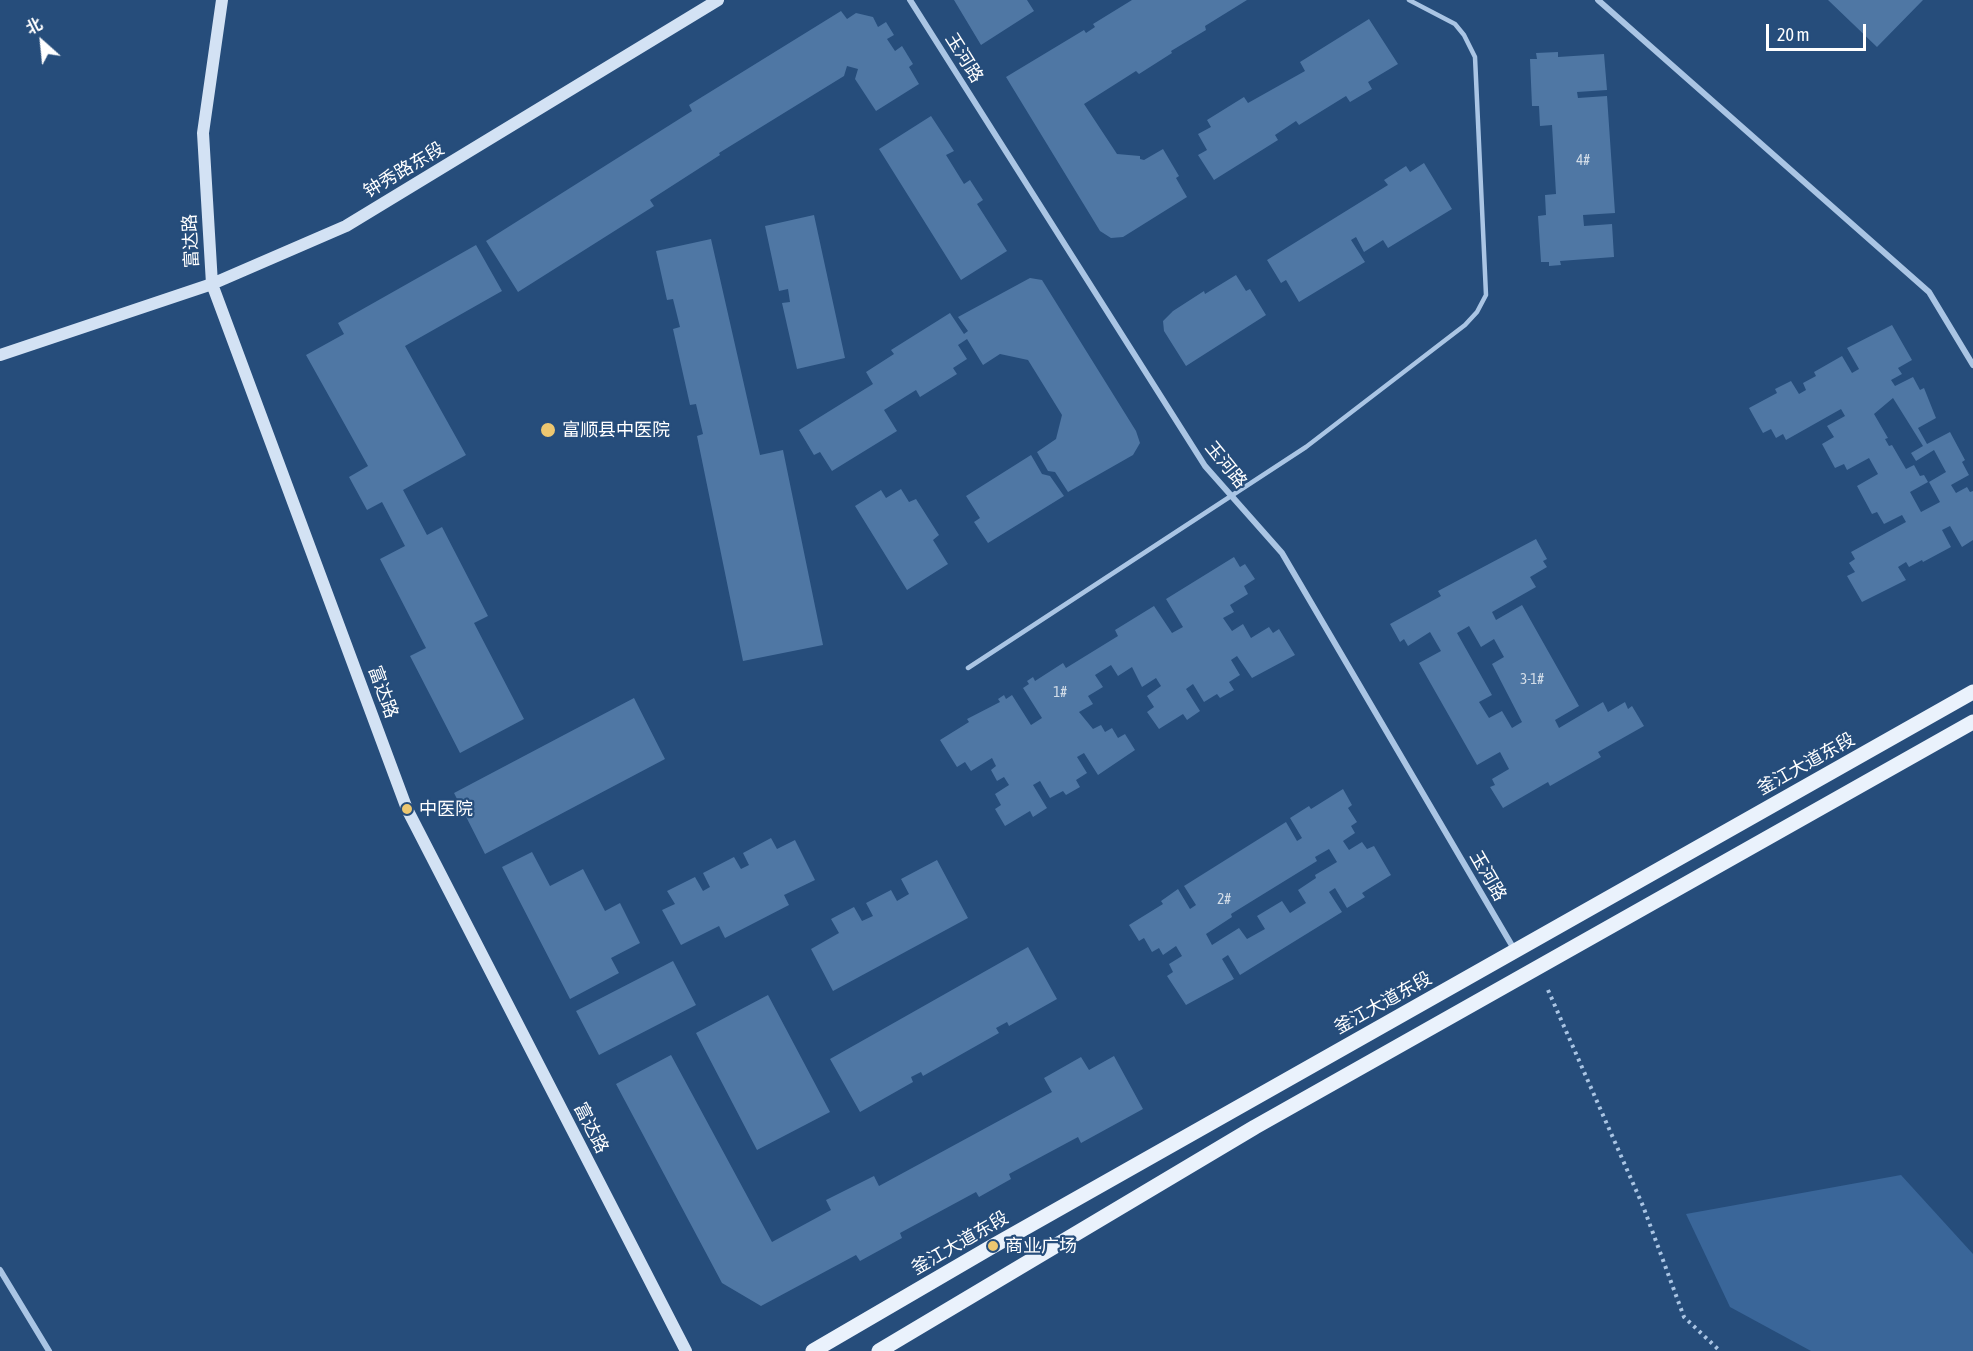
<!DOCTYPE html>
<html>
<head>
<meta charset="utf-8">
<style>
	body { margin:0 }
	#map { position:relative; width:1973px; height:1351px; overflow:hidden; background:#264d7b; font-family:"Asap Condensed","Noto Sans SC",sans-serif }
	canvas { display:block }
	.north { position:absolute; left:12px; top:12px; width:60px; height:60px; -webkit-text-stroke:4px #264d7b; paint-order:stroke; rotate:333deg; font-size:16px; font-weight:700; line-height:24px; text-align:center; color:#fff }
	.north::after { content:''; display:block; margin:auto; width:21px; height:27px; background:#fff; clip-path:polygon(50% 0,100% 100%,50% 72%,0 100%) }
	.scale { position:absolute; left:1766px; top:24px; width:100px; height:27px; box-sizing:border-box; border:3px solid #fff; border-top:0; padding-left:8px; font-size:18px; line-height:21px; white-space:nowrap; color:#fff; -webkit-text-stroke:4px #264d7b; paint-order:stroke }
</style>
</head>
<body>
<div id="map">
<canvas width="1973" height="1351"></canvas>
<div class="north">北</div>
<div class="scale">20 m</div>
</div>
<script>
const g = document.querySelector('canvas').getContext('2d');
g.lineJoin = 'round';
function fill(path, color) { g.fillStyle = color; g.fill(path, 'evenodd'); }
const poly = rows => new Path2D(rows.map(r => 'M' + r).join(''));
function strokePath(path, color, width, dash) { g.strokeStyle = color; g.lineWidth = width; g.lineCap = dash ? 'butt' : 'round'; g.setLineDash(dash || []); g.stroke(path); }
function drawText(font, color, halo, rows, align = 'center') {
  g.font = font + ' "Asap Condensed","Noto Sans SC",sans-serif'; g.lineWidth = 4.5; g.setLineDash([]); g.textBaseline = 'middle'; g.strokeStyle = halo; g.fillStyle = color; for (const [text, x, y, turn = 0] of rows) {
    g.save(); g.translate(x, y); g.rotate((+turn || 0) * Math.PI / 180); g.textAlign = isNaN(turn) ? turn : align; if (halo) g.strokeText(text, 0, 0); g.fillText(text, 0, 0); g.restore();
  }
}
fill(poly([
	[1901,1175,1973,1254,1973,1351,1811,1351,1730,1307,1686,1214]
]), '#3a6699');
fill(poly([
	[954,0,1027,0,1034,11,981,45],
	[1132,0,1247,0,1205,26,1206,30,1171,51,1172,53,1139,74,1136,71,1084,104,1117,154,1140,156,1140,159,1144,160,1163,149,1179,176,1176,178,1187,197,1123,237,1111,238,1100,231,1006,77,1084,30,1086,33,1095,27,1093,24],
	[1828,0,1923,0,1877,47],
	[841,11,847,19,856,13,873,17,878,27,886,22,894,35,887,39,895,51,902,46,913,64,909,67,919,84,876,111,855,79,858,69,847,66,844,76,719,153,720,155,650,200,654,206,518,292,486,241,692,111,689,105],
	[1369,19,1398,64,1368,82,1372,89,1350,102,1346,96,1299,125,1296,121,1275,135,1278,140,1214,180,1198,155,1207,150,1198,134,1211,127,1207,120,1244,97,1248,103,1305,71,1300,62],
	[1558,52,1558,57,1604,54,1607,90,1577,92,1578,98,1607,96,1615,213,1583,215,1584,226,1612,224,1614,257,1560,261,1561,265,1549,266,1549,262,1541,262,1538,216,1546,215,1545,195,1556,194,1552,125,1540,126,1539,106,1532,106,1530,59,1537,59,1536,53],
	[931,116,954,151,946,155,964,184,970,180,983,200,977,204,1007,251,961,280,879,149],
	[1424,163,1452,209,1388,248,1383,240,1364,252,1356,237,1351,240,1365,262,1299,302,1286,280,1281,283,1267,260,1388,185,1384,180,1406,166,1410,172],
	[814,215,845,358,797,369,782,303,790,302,788,289,779,291,765,226],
	[711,239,760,455,783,450,823,645,743,661,697,436,703,434,696,404,690,405,673,329,680,327,673,299,667,300,656,251],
	[476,245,502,291,405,346,466,455,403,490,427,535,442,527,488,616,474,623,524,719,460,753,410,656,426,648,380,559,405,546,382,502,367,510,349,477,368,466,306,355,344,334,338,323],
	[1236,275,1246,291,1250,289,1266,315,1186,366,1164,331,1163,321,1173,311,1204,291,1205,294],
	[1030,278,1042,280,1136,431,1140,443,1133,455,1068,492,1055,472,1048,471,1037,452,1056,439,1062,415,1028,360,1000,354,983,365,967,339,958,345,967,359,953,368,957,374,920,397,916,390,884,410,897,431,832,471,820,452,814,455,799,430,873,384,866,372,894,354,891,350,950,313,964,334,968,331,958,317],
	[1892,325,1912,360,1898,368,1902,374,1891,380,1895,386,1913,377,1920,390,1924,388,1936,418,1918,428,1927,444,1950,432,1965,460,1962,462,1969,475,1951,485,1956,493,1967,487,1970,492,1973,491,1973,540,1962,547,1950,526,1942,530,1951,547,1923,562,1922,560,1909,567,1906,562,1898,567,1906,580,1862,602,1847,576,1855,572,1849,563,1855,559,1851,552,1906,522,1902,515,1884,524,1877,512,1872,514,1857,486,1878,474,1869,458,1847,470,1844,464,1835,468,1822,444,1834,437,1827,426,1845,416,1841,409,1786,440,1783,434,1776,438,1771,429,1763,433,1749,408,1777,393,1775,389,1791,381,1799,394,1806,390,1803,383,1816,376,1814,372,1842,356,1852,373,1859,369,1847,348],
	[1893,398,1923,446,1911,453,1916,461,1934,450,1946,472,1929,482,1940,502,1921,512,1910,492,1928,482,1924,475,1920,476,1914,465,1906,469,1892,445,1889,446,1885,439,1888,438,1874,414],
	[1031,455,1042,474,1050,476,1064,496,988,543,974,522,980,518,966,496],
	[901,489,909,502,916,499,939,535,933,540,948,564,907,590,855,506,881,490,886,498],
	[1536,539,1547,559,1543,561,1547,567,1530,577,1536,587,1492,612,1496,620,1522,605,1579,706,1555,720,1559,728,1603,702,1608,712,1625,702,1628,709,1632,706,1644,726,1598,752,1601,757,1550,786,1548,782,1503,808,1490,787,1495,785,1492,779,1509,769,1500,752,1477,765,1419,663,1441,651,1430,632,1408,646,1404,639,1400,642,1390,624,1441,596,1438,591],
	[1469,626,1481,647,1494,639,1504,657,1492,664,1522,722,1512,728,1502,711,1489,718,1479,702,1492,695,1457,633],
	[1234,557,1240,567,1245,564,1255,579,1244,586,1248,594,1230,605,1234,612,1223,618,1232,631,1243,624,1251,638,1269,627,1273,633,1279,629,1295,655,1252,678,1237,656,1231,660,1240,675,1229,682,1234,690,1220,698,1217,694,1204,702,1193,684,1186,689,1200,711,1187,720,1183,714,1159,729,1147,712,1154,707,1147,696,1161,686,1156,678,1142,687,1132,667,1118,676,1111,665,1095,675,1103,687,1088,696,1093,704,1079,712,1093,729,1101,725,1105,732,1112,728,1118,738,1125,734,1135,750,1098,775,1084,753,1077,757,1087,773,1076,780,1080,787,1066,795,1063,791,1050,798,1040,781,1033,785,1047,808,1033,817,1030,811,1005,826,995,809,1001,805,995,794,1009,785,1004,777,997,781,991,770,996,766,992,758,971,771,965,762,957,767,940,740,969,722,967,719,1000,702,998,699,1004,695,1006,699,1012,695,1031,725,1042,718,1023,688,1029,684,1027,681,1033,677,1035,681,1063,663,1066,668,1118,636,1115,630,1154,606,1172,633,1183,627,1166,599],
	[634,698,665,759,485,854,454,793],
	[1343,789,1352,805,1348,808,1357,822,1351,826,1355,833,1343,841,1349,850,1362,842,1367,849,1374,846,1391,875,1362,893,1365,897,1347,908,1335,888,1329,892,1342,912,1240,975,1228,955,1222,959,1234,979,1186,1005,1167,976,1173,972,1169,964,1182,956,1176,946,1163,955,1159,948,1152,952,1144,938,1139,941,1129,925,1163,904,1161,901,1178,889,1190,909,1196,905,1184,886,1286,822,1297,841,1302,838,1290,818,1309,806,1311,809],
	[1329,849,1337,862,1315,875,1316,878,1298,890,1306,903,1290,913,1282,901,1257,916,1265,929,1247,939,1239,928,1212,945,1206,934,1232,917,1231,914,1317,861,1315,857],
	[771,838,777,849,795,840,815,880,784,895,789,905,725,938,719,926,681,945,662,910,675,904,667,891,695,877,703,891,710,887,703,873,734,857,741,869,749,865,743,853],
	[532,852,550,886,583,869,605,911,620,903,640,943,611,958,619,973,570,999,502,867],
	[937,860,968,918,833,991,811,949,839,933,831,919,854,907,862,921,873,916,866,903,891,890,897,901,909,894,901,879],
	[1028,947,1057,999,1009,1026,1007,1022,996,1028,999,1033,923,1076,921,1072,911,1077,913,1082,860,1112,830,1059],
	[673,961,696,1005,599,1055,576,1011],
	[768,995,830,1112,757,1150,696,1033],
	[671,1055,772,1242,831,1210,826,1200,874,1176,879,1186,1052,1092,1044,1078,1081,1057,1089,1070,1114,1056,1143,1109,1081,1143,1078,1137,1009,1174,1011,1179,979,1197,976,1192,900,1233,902,1238,860,1261,856,1255,761,1306,722,1283,616,1084]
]), '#4f77a4');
strokePath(poly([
	[1548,990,1643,1206,1684,1317,1720,1351]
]), '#aac5e4', 4, [3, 4.5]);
strokePath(poly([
	[968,668,1306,447,1465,325,1477,312,1486,295,1475,57,1464,35,1455,24,1409,0]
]), '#aac5e4', 4.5);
strokePath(poly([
	[910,0,1205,466,1282,553,1514,949],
	[1598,0,1929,292,1973,365],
	[0,1270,49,1351]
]), '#aac5e4', 6);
strokePath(poly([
	[222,0,203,133,212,284,407,809,686,1351],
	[0,355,212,284,346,226,718,0]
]), '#d3e2f4', 12);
strokePath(poly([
	[813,1351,993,1246,1973,692],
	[879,1351,1255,1127,1973,722]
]), '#eaf2fc', 15);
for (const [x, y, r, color] of [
	[548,430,8,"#edc770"],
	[407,809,6,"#edc770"],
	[993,1246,6,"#edc770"]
]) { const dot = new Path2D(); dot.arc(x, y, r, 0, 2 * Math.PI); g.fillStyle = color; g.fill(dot); strokePath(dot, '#264d7b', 2); }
drawText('15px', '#d3dde8', null, [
	["4#",1583,160],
	["3-1#",1532,679],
	["1#",1060,692],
	["2#",1224,899]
]);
drawText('18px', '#fff', '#264d7b', [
	["玉河路",964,58,58],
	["钟秀路东段",404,170,-31],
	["富达路",191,241,-93],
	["玉河路",1226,465,51],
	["富达路",383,692,70],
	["釜江大道东段",1806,764,-29],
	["玉河路",1488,876,60],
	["釜江大道东段",1383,1003,-29],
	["富达路",591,1128,63],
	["釜江大道东段",960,1243,-30]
]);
drawText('18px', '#fff', '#264d7b', [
	["富顺县中医院",562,430],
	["中医院",419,809],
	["商业广场",1005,1246]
], 'left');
</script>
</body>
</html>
